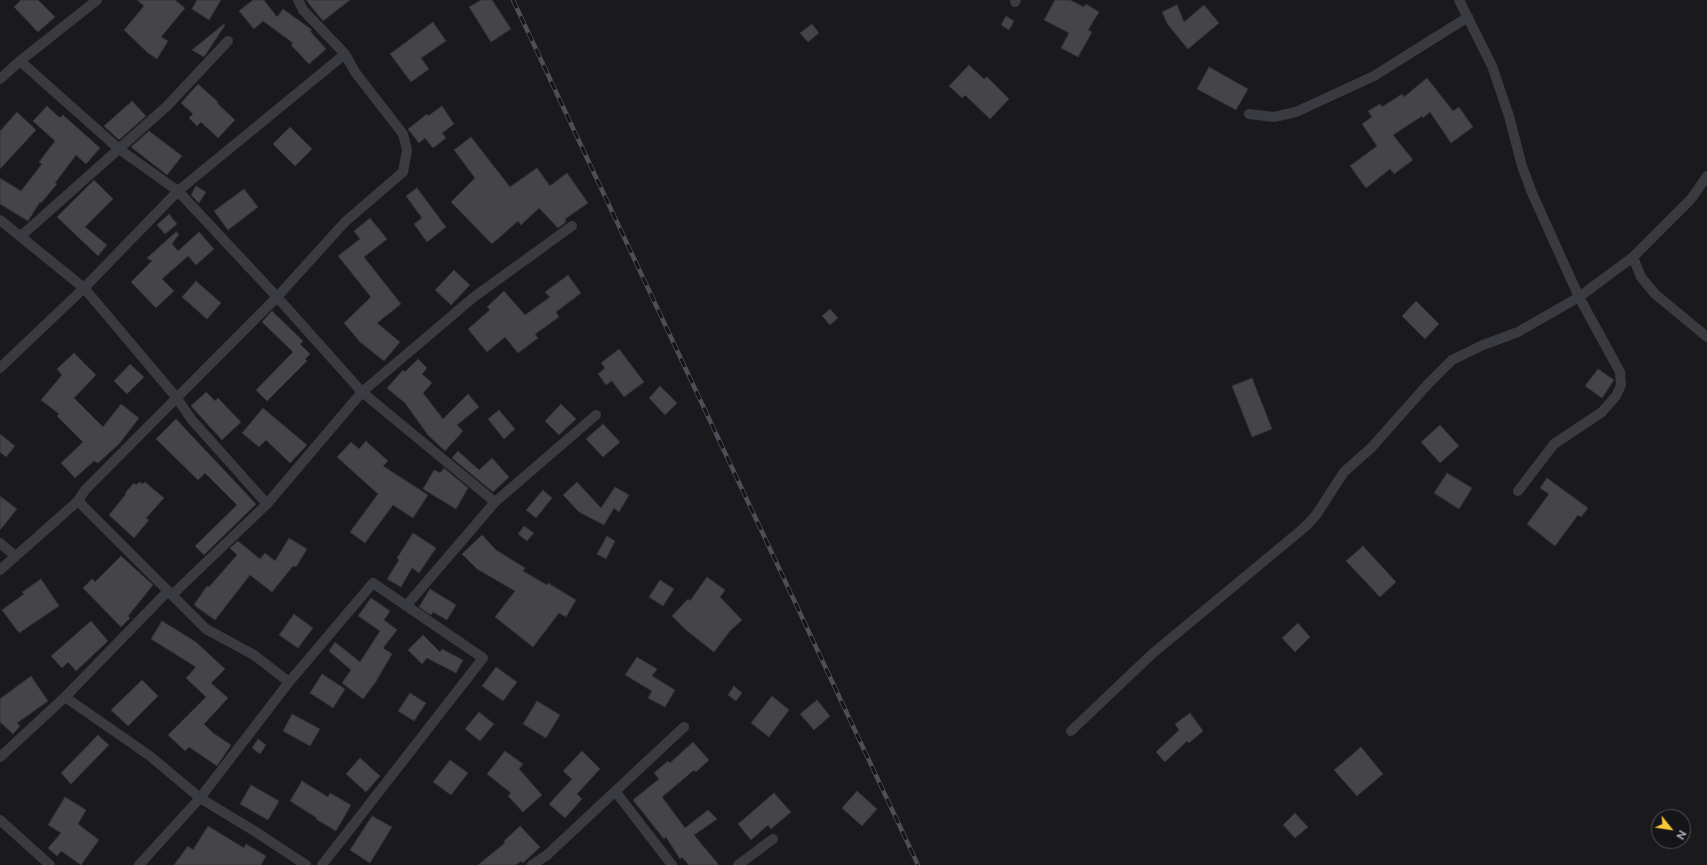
<!DOCTYPE html>
<html>
<head>
<meta charset="utf-8">
<style>
	body { margin:0 }
	#map { position:relative; width:1707px; height:865px; overflow:hidden; background:#1a191c; font-family:Raleway,sans-serif }
	canvas { display:block }
	.north { position:absolute; left:1651px; top:809px; width:40px; height:40px; box-sizing:border-box; background:#151417; border:1px solid #515259; border-radius:50%; rotate:120deg; font-size:11px; font-weight:700; line-height:16px; text-align:center; color:#abafbc }
	.north::after { content:''; display:block; margin:auto; width:14px; height:18px; background:#f8c836; clip-path:polygon(50% 0,100% 100%,50% 72%,0 100%) }
</style>
</head>
<body>
<div id="map">
<canvas width="1707" height="865"></canvas>
<div class="north">N</div>
</div>
<script>
const g = document.querySelector('canvas').getContext('2d');
g.lineJoin = 'round';
function fill(path, color) { g.fillStyle = color; g.fill(path, 'evenodd'); }
const poly = rows => new Path2D(rows.map(r => 'M' + r).join(''));
function strokePath(path, color, width, dash) { g.strokeStyle = color; g.lineWidth = width; g.lineCap = dash ? 'butt' : 'round'; g.setLineDash(dash || []); g.stroke(path); }
const building = poly([
	[21,0,38,0,55,17,38,32,14,7,21,0],
	[137,0,175,0,185,8,161,37,168,41,157,59,148,53,124,30,144,6,137,0],
	[197,0,221,0,209,20,192,9,197,0],
	[253,0,264,0,277,17,283,9,312,30,310,31,326,49,309,64,291,45,293,43,263,21,254,29,239,11,253,0],
	[306,0,350,0,323,21,306,0],
	[481,0,492,0,511,29,491,42,469,7,481,0],
	[1055,0,1070,0,1084,7,1086,4,1099,12,1088,30,1092,32,1078,57,1061,48,1069,33,1044,20,1055,0],
	[1177,5,1184,22,1204,5,1219,23,1188,49,1168,25,1162,12,1177,5],
	[1006,16,1014,21,1009,30,1001,25,1006,16],
	[433,22,446,41,421,58,429,69,411,82,390,54,433,22],
	[224,24,225,25,204,57,192,50,224,24],
	[812,24,819,33,808,42,800,33,812,24],
	[969,65,984,79,987,77,1009,99,990,119,965,95,962,98,949,86,969,65],
	[1209,67,1248,89,1236,110,1197,89,1209,67],
	[1427,78,1453,111,1459,107,1473,127,1451,143,1430,112,1423,118,1422,116,1393,135,1413,160,1394,174,1390,169,1366,188,1350,166,1377,146,1362,124,1372,117,1368,111,1380,104,1382,107,1402,94,1404,97,1427,78],
	[198,84,218,102,217,103,235,120,218,138,201,122,197,126,189,118,193,114,181,103,198,84],
	[132,101,146,116,119,140,104,126,132,101],
	[47,106,60,118,63,115,100,148,86,164,76,155,55,183,57,184,41,203,40,202,28,221,0,204,0,178,21,191,42,164,39,162,55,141,33,121,47,106],
	[442,106,454,124,442,133,446,138,433,148,425,138,419,143,408,129,427,114,428,116,442,106],
	[17,112,36,130,0,169,0,131,17,112],
	[290,127,312,149,295,166,273,144,290,127],
	[149,131,182,156,167,175,131,147,149,131],
	[471,137,510,187,537,168,550,186,567,173,588,203,565,219,566,222,558,228,539,208,521,225,518,221,492,244,451,202,475,178,454,150,471,137],
	[94,180,113,199,85,227,107,245,98,256,57,217,94,180],
	[196,186,206,192,199,203,191,195,196,186],
	[417,188,446,227,427,242,414,224,422,218,406,196,417,188],
	[244,189,258,207,228,230,214,211,244,189],
	[169,214,177,224,165,234,157,225,169,214],
	[370,218,387,239,364,257,401,304,377,323,400,342,384,361,360,342,344,323,371,297,338,256,360,239,354,231,370,218],
	[176,232,179,234,172,244,178,251,199,232,214,249,196,265,188,256,162,279,174,291,156,308,131,282,152,261,147,258,176,232],
	[454,270,470,285,451,305,435,290,454,270],
	[568,275,581,293,556,312,559,317,535,334,538,338,518,353,505,337,487,352,468,329,490,310,487,307,504,291,525,315,550,297,545,292,568,275],
	[196,281,221,303,207,319,182,297,196,281],
	[1416,301,1439,324,1425,339,1402,316,1416,301],
	[830,309,838,318,830,325,822,316,830,309],
	[272,311,303,341,300,344,310,354,305,359,307,361,267,401,256,390,293,352,262,322,272,311],
	[619,349,644,382,624,397,612,381,606,385,598,374,605,368,601,363,619,349],
	[74,353,96,375,74,398,103,427,121,404,139,418,119,444,98,463,94,461,75,478,61,463,83,442,57,416,59,414,41,400,62,375,57,369,74,353],
	[418,359,427,368,422,374,432,383,423,393,443,419,468,394,479,407,457,425,463,431,445,451,428,435,405,403,387,388,403,370,405,372,418,359],
	[130,364,144,377,127,394,114,381,130,364],
	[1598,369,1614,380,1602,398,1585,386,1598,369],
	[1252,378,1272,429,1252,437,1232,386,1252,378],
	[660,386,677,403,665,415,649,398,660,386],
	[206,392,215,401,218,398,241,422,222,440,191,406,206,392],
	[561,404,576,419,559,435,545,421,561,404],
	[263,408,307,445,290,463,266,440,259,447,242,433,263,408],
	[499,410,515,429,504,439,488,419,499,410],
	[176,419,256,504,204,555,195,546,237,505,205,473,198,480,156,439,176,419],
	[603,424,620,442,603,457,586,439,603,424],
	[1440,425,1459,446,1440,463,1421,442,1440,425],
	[0,434,15,446,6,457,0,452,0,434],
	[366,441,388,461,383,466,428,495,413,518,393,505,365,543,350,532,378,494,337,457,351,442,359,449,366,441],
	[458,451,479,470,492,458,509,477,493,492,452,458,458,451],
	[444,468,468,488,456,509,423,489,434,470,440,473,444,468],
	[1447,473,1472,488,1459,509,1434,493,1447,473],
	[1547,478,1588,508,1581,517,1578,515,1555,546,1527,524,1549,494,1540,488,1547,478],
	[140,482,142,484,145,482,164,498,146,518,149,520,134,538,109,515,126,494,125,493,134,483,136,485,140,482],
	[577,482,601,508,615,487,629,495,619,512,614,508,604,525,579,512,563,495,577,482],
	[543,490,552,498,536,518,526,510,543,490],
	[0,496,17,509,0,530,0,496],
	[524,526,534,533,527,541,518,534,524,526],
	[413,533,436,548,419,573,412,568,401,587,387,579,399,560,397,558,413,533],
	[482,535,496,550,525,568,523,571,547,585,548,583,576,600,566,617,559,613,533,647,495,617,515,591,477,569,462,554,482,535],
	[607,536,615,541,606,559,597,554,607,536],
	[289,538,307,549,296,567,293,566,272,592,250,575,215,620,194,605,207,586,209,587,237,555,230,548,238,541,260,559,265,553,275,561,289,538],
	[1363,546,1396,582,1380,597,1346,561,1363,546],
	[121,556,153,585,128,616,130,618,121,627,83,588,92,579,95,582,121,556],
	[707,577,725,590,720,597,742,620,730,631,714,652,686,630,672,616,688,599,690,601,707,577],
	[41,579,59,606,19,633,2,610,24,594,22,592,41,579],
	[660,580,674,589,663,606,649,597,660,580],
	[430,589,456,605,447,620,433,612,431,615,419,607,430,589],
	[371,598,390,611,384,620,397,630,383,648,392,654,375,683,363,699,342,683,351,670,329,651,335,642,360,662,380,631,358,616,371,598],
	[294,614,313,628,298,648,279,635,294,614],
	[91,621,108,641,76,671,68,662,62,668,51,656,91,621],
	[162,621,196,642,225,669,211,683,228,698,204,724,213,733,231,745,217,766,189,747,185,751,168,735,206,697,186,678,196,667,151,639,162,621],
	[1298,623,1310,637,1295,652,1282,638,1298,623],
	[423,635,440,652,442,649,463,660,456,673,427,658,422,664,408,650,423,635],
	[637,657,657,669,652,676,675,690,665,707,648,698,652,691,625,675,637,657],
	[496,667,517,682,503,701,482,686,496,667],
	[322,674,345,689,333,708,310,693,322,674],
	[31,676,48,701,17,723,20,726,13,734,0,722,0,699,31,676],
	[142,680,158,696,128,726,111,710,142,680],
	[734,686,742,693,736,701,728,695,734,686],
	[410,693,426,703,414,721,398,711,410,693],
	[772,696,789,710,769,737,751,723,772,696],
	[817,700,830,716,814,730,800,714,817,700],
	[537,701,560,715,546,738,523,724,537,701],
	[479,712,494,724,480,741,465,729,479,712],
	[1190,713,1203,731,1189,743,1187,741,1165,762,1156,752,1179,730,1175,724,1190,713],
	[292,714,320,729,310,746,283,731,292,714],
	[98,735,109,745,71,784,61,773,98,735],
	[258,739,266,745,260,754,252,748,258,739],
	[693,742,709,760,696,772,694,770,662,797,685,828,708,810,717,819,694,835,719,865,689,865,682,857,680,859,666,837,664,839,633,800,659,779,654,773,668,761,670,763,693,742],
	[1361,747,1383,774,1357,796,1334,770,1361,747],
	[505,751,523,764,519,769,542,795,523,812,508,796,511,793,487,774,505,751],
	[582,751,600,769,577,794,582,799,565,818,549,804,572,779,563,771,582,751],
	[360,758,380,776,366,792,346,774,360,758],
	[450,760,468,773,451,795,433,782,450,760],
	[302,781,328,797,330,793,351,805,336,831,316,819,317,818,290,801,302,781],
	[251,785,279,801,268,820,240,804,251,785],
	[857,791,877,809,862,826,842,808,857,791],
	[774,793,791,812,771,829,768,825,751,840,738,824,774,793],
	[65,797,86,810,78,824,99,840,81,865,61,851,57,856,48,848,61,833,48,825,65,797],
	[1295,813,1308,827,1295,838,1283,825,1295,813],
	[372,816,392,827,370,863,350,850,372,816],
	[208,826,244,848,246,844,266,856,261,865,174,865,188,846,193,850,208,826],
	[520,826,540,847,523,863,521,861,516,865,478,865,505,843,504,841,520,826]
]);
fill(building, '#444449');
strokePath(building, '#343338', 1);
strokePath(poly([
	[1459,0,1492,66,1509,116,1522,166,1532,193,1579,297,1620,372,1621,385,1616,396,1602,412,1554,444,1518,491],
	[1015,2,1016,0],
	[20,61,119,149,178,191,277,297,362,392,474,297,572,226],
	[0,79,20,61,97,0],
	[1249,114,1274,117,1296,112,1374,76,1468,17],
	[0,220,84,288,176,397,192,420,267,504],
	[21,236,167,106,228,41],
	[1633,257,1641,277,1655,294,1707,337],
	[0,368,84,288,178,191,345,54],
	[78,501,206,629,254,655,289,682],
	[0,543,15,556],
	[0,570,78,501,85,490,277,297,345,222,403,172,407,150,403,134,355,72,345,54,303,10,298,0],
	[172,595,267,504,362,392,495,502],
	[406,606,495,502,596,415],
	[65,697,150,756,200,798,256,832,306,865],
	[1071,731,1152,654,1305,527,1316,515,1344,472,1371,448,1427,385,1452,360,1483,345,1518,332,1579,297,1633,257,1691,199,1707,176],
	[0,757,65,697,168,591],
	[615,791,672,865],
	[0,820,50,865],
	[139,865,200,798,289,682,373,583,483,658,322,865],
	[532,865,547,855,684,727],
	[738,865,773,839]
]), '#3a3b41', 10);
const rail = poly([
	[513,0,918,865]
]);
strokePath(rail, '#4d4e56', 4.5);
strokePath(rail, '#151417', 3, [9]);
</script>
</body>
</html>
